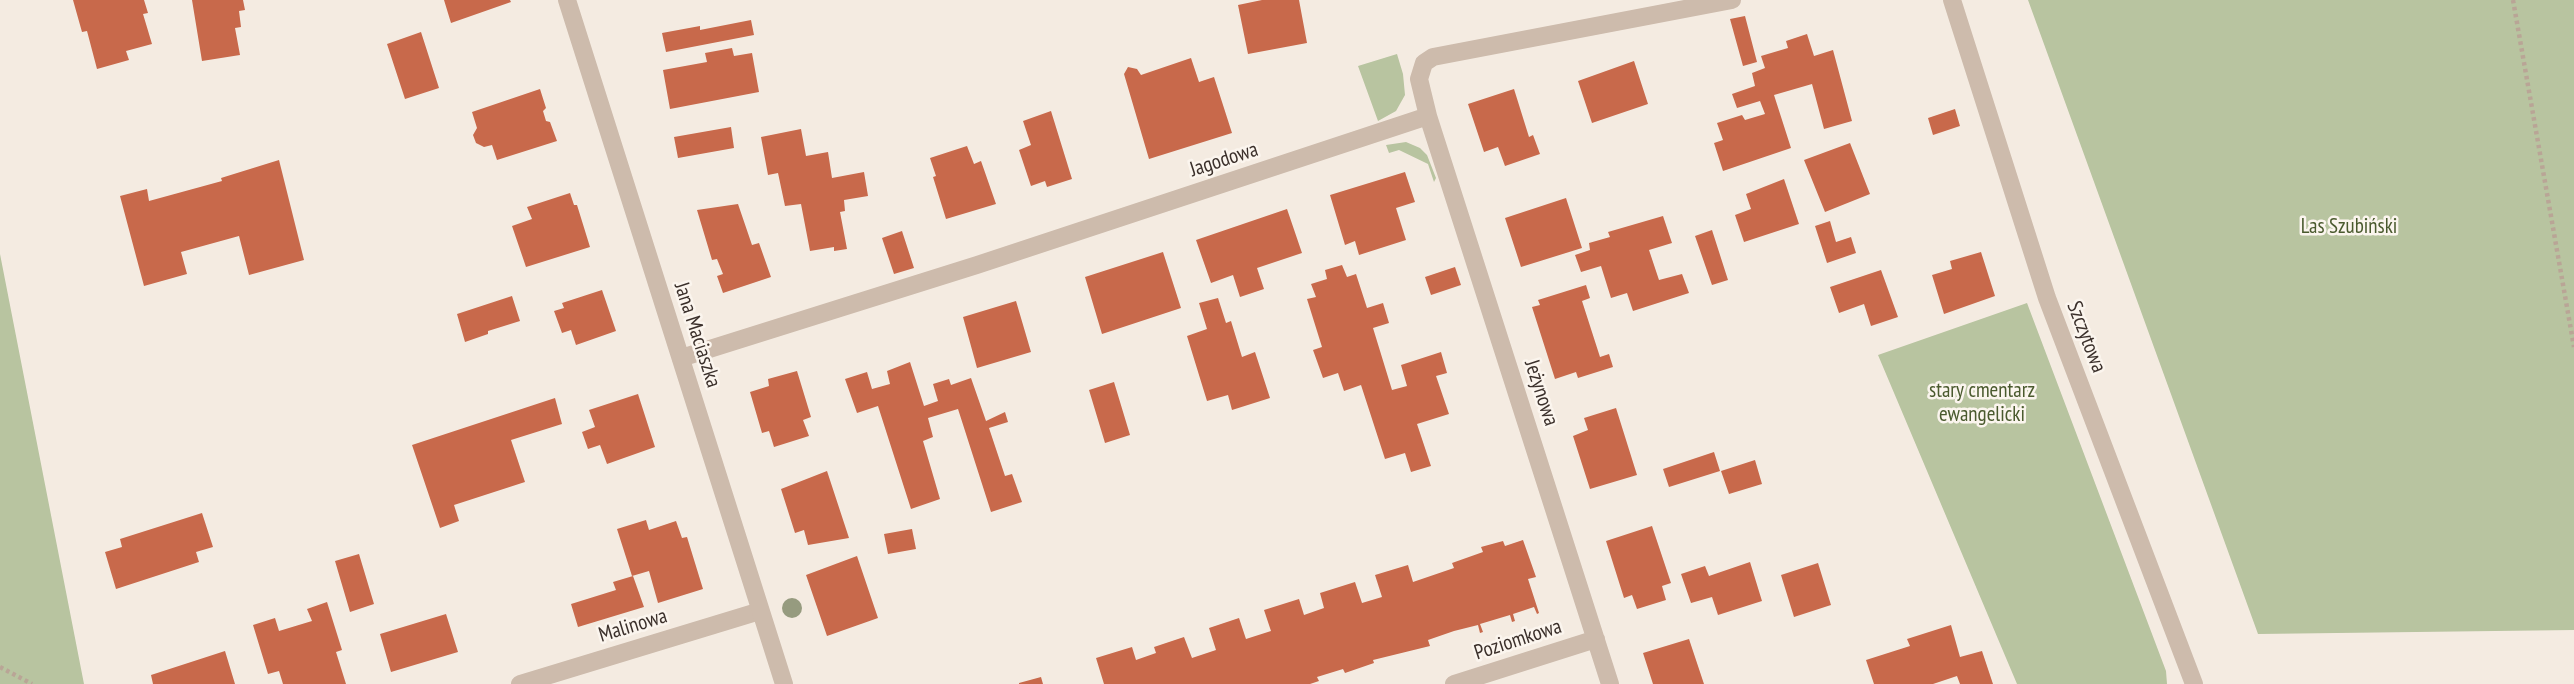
<!DOCTYPE html>
<html>
<head>
<meta charset="utf-8">
<style>
	body { margin:0 }
	canvas { display:block; background:#f4ebe1 }
</style>
</head>
<body>
<canvas width="2574" height="684"></canvas>
<script>
const g = document.querySelector('canvas').getContext('2d');
g.lineJoin = 'round';
function fill(path, color) { g.fillStyle = color; g.fill(path, 'evenodd'); }
const poly = rows => new Path2D(rows.map(r => 'M' + r).join(''));
function strokePath(path, color, width, dash) { g.strokeStyle = color; g.lineWidth = width; g.lineCap = dash ? 'butt' : 'round'; g.setLineDash(dash || []); g.stroke(path); }
function drawText(font, color, halo, rows, align = 'center') {
  g.font = font + ' "PT Sans Narrow",sans-serif'; g.lineWidth = 5; g.setLineDash([]); g.textBaseline = 'middle'; g.strokeStyle = halo; g.fillStyle = color; for (const [text, x, y, turn = 0] of rows) {
    g.save(); g.translate(x, y); g.rotate((+turn || 0) * Math.PI / 180); g.textAlign = isNaN(turn) ? turn : align; if (halo) g.strokeText(text, 0, 0); g.fillText(text, 0, 0); g.restore();
  }
}
fill(poly([
	[2028,0,2574,0,2574,630,2258,634],
	[1397,54,1403,74,1405,95,1396,111,1378,121,1358,66],
	[1406,142,1420,148,1427,155,1436,178,1434,182,1428,164,1399,150,1389,153,1386,145],
	[0,254,84,684,0,684],
	[2027,303,2166,671,2167,684,2017,684,1878,355]
]), '#b8c4a0');
fill(poly([
	[73,0,144,0,148,13,143,14,152,44,126,51,129,60,97,69,87,31,82,32],
	[192,0,243,0,245,10,239,11,241,27,235,28,240,55,202,61],
	[444,0,510,0,511,2,451,23],
	[1262,0,1299,0,1307,43,1248,54,1238,5],
	[1745,16,1757,62,1743,66,1730,19],
	[751,20,754,35,666,52,662,33,700,26,700,30],
	[421,32,439,88,405,99,387,44],
	[1807,34,1814,56,1833,50,1852,121,1824,129,1812,84,1774,95,1791,148,1723,171,1714,143,1723,140,1717,123,1742,115,1745,120,1765,114,1760,101,1737,108,1732,94,1755,86,1752,73,1765,68,1761,56,1788,48,1786,41],
	[732,48,734,56,752,53,759,92,670,109,663,70,707,62,705,53],
	[1191,58,1199,82,1214,77,1232,133,1149,159,1124,74,1128,67,1137,69,1141,75],
	[1634,61,1648,104,1592,123,1578,81],
	[540,89,546,108,543,111,546,121,550,122,557,141,497,160,492,145,484,147,476,143,473,135,477,128,472,112],
	[1514,89,1529,137,1533,135,1540,154,1505,166,1498,147,1484,152,1468,104],
	[1955,109,1960,126,1933,135,1928,118],
	[1051,111,1072,179,1047,187,1045,181,1031,186,1019,150,1031,145,1023,121],
	[731,127,734,148,678,158,674,137],
	[801,129,806,156,828,152,832,178,864,172,868,196,844,200,845,211,840,212,847,249,834,251,834,247,810,251,801,204,785,206,778,173,768,175,761,137],
	[1850,143,1870,194,1825,212,1804,160],
	[967,146,974,164,981,161,996,204,946,219,933,177,936,176,930,158],
	[279,160,304,260,249,275,239,236,181,252,187,274,144,286,120,196,147,189,149,201,222,181,221,178],
	[1405,172,1415,202,1396,208,1406,240,1359,255,1355,241,1345,245,1330,195],
	[1784,179,1799,224,1744,242,1735,215,1751,209,1746,194],
	[570,193,574,205,577,205,590,247,526,267,512,226,532,219,527,207],
	[1566,198,1582,248,1521,267,1505,218],
	[738,204,752,245,759,243,771,277,723,293,717,276,723,274,717,259,712,260,697,210],
	[1287,209,1302,253,1257,268,1264,289,1240,297,1233,275,1211,283,1196,240],
	[1663,216,1672,243,1649,250,1659,280,1682,274,1689,293,1633,311,1627,293,1611,298,1601,266,1581,272,1575,255,1590,250,1589,243,1610,237,1608,232],
	[1830,221,1836,242,1851,237,1856,253,1827,263,1815,226],
	[1712,230,1728,280,1712,285,1695,236],
	[902,231,914,268,894,274,882,238],
	[1163,252,1181,308,1102,334,1085,277],
	[1981,252,1995,296,1944,314,1932,275,1952,269,1950,261],
	[1342,265,1347,277,1356,274,1367,308,1383,303,1389,323,1373,328,1392,390,1407,386,1401,365,1441,352,1447,373,1436,376,1449,414,1417,424,1431,466,1411,472,1405,453,1385,459,1361,385,1344,391,1338,373,1323,378,1313,350,1322,347,1307,299,1316,297,1311,284,1327,279,1325,270],
	[1455,267,1461,285,1431,295,1425,277],
	[1881,270,1898,317,1871,326,1864,304,1839,313,1830,287],
	[1586,285,1590,298,1582,301,1600,357,1609,354,1613,367,1578,378,1576,372,1555,379,1532,307,1540,305,1538,300],
	[602,290,616,331,576,345,571,330,562,333,554,311,564,308,562,303],
	[512,296,520,321,488,331,488,334,465,342,457,314],
	[1218,298,1226,323,1231,321,1242,357,1255,352,1270,398,1232,410,1228,395,1207,401,1187,336,1207,329,1199,303],
	[1016,301,1031,352,977,368,963,317],
	[910,362,924,406,938,401,933,384,949,379,951,385,971,378,986,421,1005,412,1008,422,989,428,1005,476,1012,474,1022,502,991,512,958,409,928,418,933,437,923,441,940,499,911,509,878,406,857,413,845,379,867,372,872,389,890,384,887,371],
	[797,371,811,417,803,420,809,436,774,447,769,431,762,433,750,392,769,386,768,379],
	[1114,382,1130,435,1105,443,1089,390],
	[638,394,655,447,607,464,600,445,588,449,582,432,595,427,589,410],
	[555,398,562,424,511,440,525,482,454,505,459,521,440,528,412,445],
	[1616,408,1637,475,1590,489,1573,436,1588,430,1584,418],
	[1714,452,1720,471,1669,487,1663,469],
	[1755,460,1762,484,1729,494,1721,471],
	[827,471,849,538,808,545,804,530,795,533,781,489],
	[202,513,213,547,196,552,199,562,116,589,105,552,122,547,120,539],
	[646,520,649,530,676,521,682,538,687,537,703,589,658,603,649,571,632,576,617,529],
	[1652,526,1671,583,1662,586,1666,600,1637,609,1632,595,1624,598,1606,541],
	[912,529,916,549,888,554,884,534],
	[1523,540,1536,577,1528,579,1539,613,1537,614,1534,607,1513,614,1515,621,1512,622,1510,615,1480,624,1483,632,1480,633,1478,625,1454,631,1428,640,1430,646,1373,660,1374,663,1345,673,1343,669,1317,677,1319,681,1310,684,1104,684,1096,658,1132,647,1136,660,1156,653,1154,647,1184,637,1192,658,1216,650,1209,628,1239,618,1246,639,1271,631,1264,610,1299,599,1304,615,1324,608,1320,593,1355,582,1362,603,1382,597,1375,575,1408,565,1413,582,1454,568,1452,563,1483,552,1481,547,1503,541,1505,546],
	[359,554,374,604,350,612,335,561],
	[857,556,878,618,827,636,806,575],
	[1750,562,1762,601,1718,615,1712,597,1691,603,1681,574,1705,566,1709,576],
	[1818,563,1831,605,1794,617,1781,575],
	[633,576,644,607,578,627,571,604,616,590,613,582],
	[327,602,342,650,336,652,346,684,283,684,279,671,268,674,253,625,275,618,279,631,312,621,307,609],
	[446,614,458,652,391,672,380,634],
	[1951,625,1960,657,1982,651,1993,684,1960,684,1957,676,1933,684,1874,684,1866,660,1910,646,1907,639],
	[1689,639,1704,684,1653,684,1643,653],
	[225,651,235,684,153,684,151,675],
	[1041,677,1043,684,1019,684,1019,683]
]), '#c8694b');
strokePath(poly([
	[2513,0,2574,347],
	[0,667,32,684]
]), '#b9a596', 4.5, [3.5, 3.5]);
strokePath(poly([
	[1952,0,2047,298,2194,684],
	[1428,116,1610,684],
	[681,358,977,265,1428,116,1419,79,1424,63,1433,57,1732,0],
	[520,684,760,611],
	[1454,684,1596,639]
]), '#cdbbac', 18);
strokePath(poly([
	[567,0,784,684]
]), '#cdbbac', 18);
g.fillStyle = '#969b7f';
for (const [x, y] of [
	[792,608]
]) { g.beginPath(); g.arc(x, y, 10, 0, 2 * Math.PI); g.fill(); }
drawText('21px', '#3b302b', '#fbf5ee', [
	["Jagodowa",1224,160,-18],
	["Jana Maciaszka",697,335,72],
	["Szczytowa",2086,337,69],
	["Jeżynowa",1541,393,72],
	["Malinowa",633,626,-17],
	["Poziomkowa",1518,640,-18]
]);
drawText('21px', '#4a5a2e', '#fbf5ee', [
	["Las Szubiński",2349,227],
	["stary cmentarz",1982,391],
	["ewangelicki",1982,415]
]);
</script>
</body>
</html>
